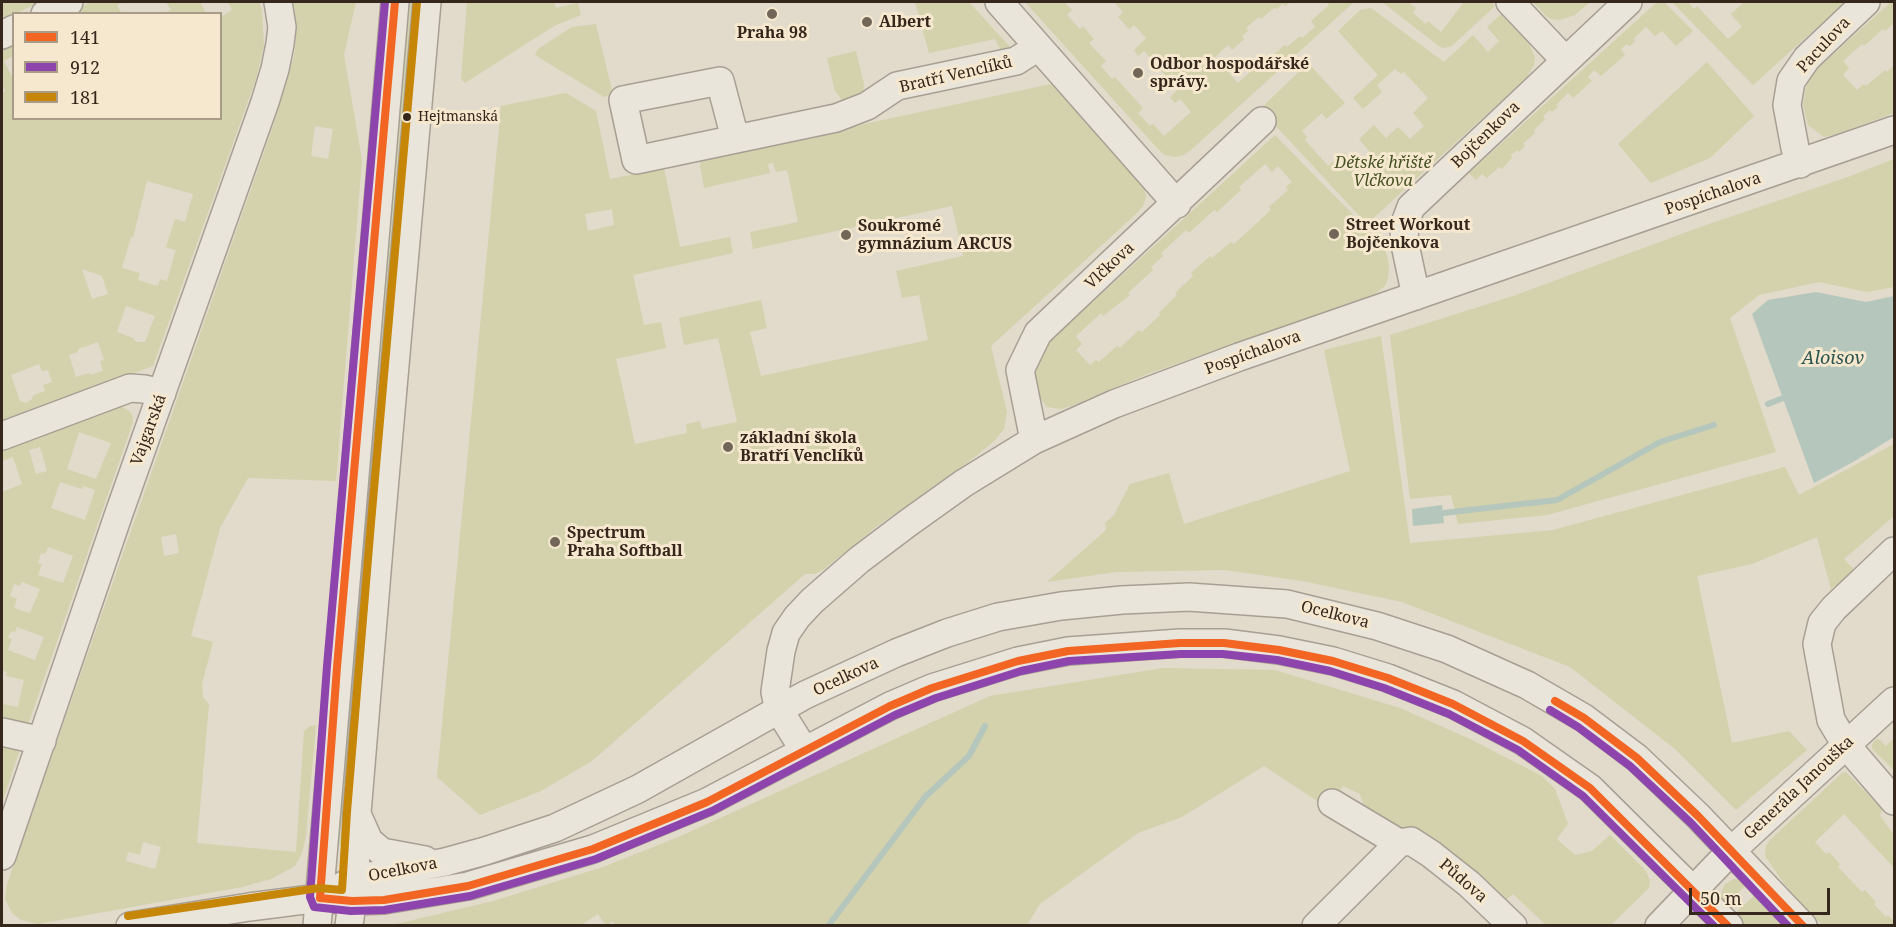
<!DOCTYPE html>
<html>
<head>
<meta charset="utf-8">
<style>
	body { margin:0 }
	#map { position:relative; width:1896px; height:927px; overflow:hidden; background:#e2daca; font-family:"Noto Serif",serif }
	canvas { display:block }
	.frame { position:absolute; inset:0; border:3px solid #35271c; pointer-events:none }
	.legend { position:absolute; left:12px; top:12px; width:210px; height:108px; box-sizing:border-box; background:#f5e8ce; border:2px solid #a89b87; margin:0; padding:8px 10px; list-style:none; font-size:18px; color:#35271c }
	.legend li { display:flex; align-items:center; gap:12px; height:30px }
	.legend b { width:30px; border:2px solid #a89b87 }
	.scale { position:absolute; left:1689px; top:888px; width:141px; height:27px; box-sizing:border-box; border:3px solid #35271c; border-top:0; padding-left:8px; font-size:18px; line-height:21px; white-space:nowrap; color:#35271c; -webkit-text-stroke:4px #f5e8ce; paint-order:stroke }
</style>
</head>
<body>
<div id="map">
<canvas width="1896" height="927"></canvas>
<div class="frame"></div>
<ul class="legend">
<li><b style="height:8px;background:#f26522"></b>141</li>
<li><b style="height:8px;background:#8e44ad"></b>912</li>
<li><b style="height:8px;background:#c68607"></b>181</li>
</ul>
<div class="scale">50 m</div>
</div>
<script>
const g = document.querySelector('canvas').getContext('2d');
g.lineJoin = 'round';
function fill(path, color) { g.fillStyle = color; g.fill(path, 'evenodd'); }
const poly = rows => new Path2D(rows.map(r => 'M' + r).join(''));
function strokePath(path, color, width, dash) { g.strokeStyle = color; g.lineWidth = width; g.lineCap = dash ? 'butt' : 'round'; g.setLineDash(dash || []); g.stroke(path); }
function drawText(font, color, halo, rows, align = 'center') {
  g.font = font + ' "Noto Serif",serif'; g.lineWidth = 6; g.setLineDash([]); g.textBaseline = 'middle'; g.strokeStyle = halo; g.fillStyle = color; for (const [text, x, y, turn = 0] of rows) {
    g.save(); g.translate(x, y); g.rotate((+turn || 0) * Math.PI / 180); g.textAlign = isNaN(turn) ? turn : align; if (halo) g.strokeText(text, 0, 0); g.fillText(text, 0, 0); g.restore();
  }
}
fill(poly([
	[5,2,40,2,2,20,2,5],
	[91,2,124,2,117,5,121,13,67,14],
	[166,2,200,2,206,13,164,13,171,10],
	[228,2,259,2,262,10,264,46,256,79,153,366,2,422,2,94,5,91,2,84,2,46,13,40,13,56,4,61,13,79,14,118,220,118,221,17,232,10],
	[147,181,193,194,185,222,175,219,166,247,177,251,175,252,167,281,160,279,158,286,138,280,140,273,122,268,131,237,133,238],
	[82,269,102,276,108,294,92,299],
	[126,306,155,316,145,342,136,342,133,338,117,332],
	[98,342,104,360,100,361,103,371,90,375,89,373,76,377,69,355,78,352,78,349],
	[39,364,42,371,48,370,52,382,43,385,45,391,34,395,31,400,26,403,20,401,11,375],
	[293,2,356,2,344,55,362,160,336,481,248,478,220,528,191,636,213,642,202,684,203,697,209,704,197,843,296,852,304,731,310,726,316,725,306,836,302,853,295,866,271,879,242,887,38,924,21,920,12,913,5,899,7,884,272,129,294,56,296,40,295,10],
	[315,126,333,129,328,159,311,156],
	[176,534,179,553,164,556,161,537],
	[143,842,161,847,155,869,126,861,128,852,140,855],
	[404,2,413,2,369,499,366,504,363,504],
	[467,2,554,2,556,8,578,3,581,15,554,26,465,83,461,79],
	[915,2,969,2,1011,48,1000,49,995,39,929,53],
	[1025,2,1064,2,1072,10,1067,15,1080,29,1083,26,1094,39,1089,43,1106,61,1101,66,1112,79,1115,77,1143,108,1138,113,1150,126,1153,124,1164,136,1191,112,1180,99,1175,103,1170,97,1183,85,1172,73,1167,77,1144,51,1138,56,1134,50,1146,38,1134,25,1129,29,1118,17,1123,12,1114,2,1291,2,1285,6,1283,4,1277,9,1274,8,1261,19,1259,17,1246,28,1248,31,1242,36,1244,39,1232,50,1228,45,1215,57,1238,83,1257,66,1262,71,1274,59,1272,56,1285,45,1287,47,1300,36,1302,38,1315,27,1311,21,1329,5,1327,2,1354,2,1192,149,1184,155,1175,157,1165,155,1158,149],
	[1382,2,1408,2,1416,8,1413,13,1426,24,1428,21,1441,32,1464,2,1491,2,1495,6,1452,46,1445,48,1440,47],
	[1533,2,1590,2,1575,15,1560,20,1551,19,1545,15],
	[1657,2,1664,2,1693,31,1676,46,1662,31,1655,36,1646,27,1634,38,1635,41,1630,46,1627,44,1621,49,1625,55,1601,76,1594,70,1588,77,1592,81,1573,98,1568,93,1556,105,1558,107,1552,112,1550,110,1543,116,1545,119,1534,130,1535,133,1523,144,1525,146,1519,152,1517,150,1511,155,1512,158,1502,169,1499,167,1487,178,1482,174,1476,180,1469,173],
	[1672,2,1688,2,1694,9,1697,6,1728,39,1742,27,1731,14,1744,2,1845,2,1753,85],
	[1891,2,1894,2,1894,23,1885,31,1883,29,1864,46,1862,44,1843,61,1849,68,1843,75,1857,90,1864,84,1866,86,1885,70,1887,72,1894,65,1894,113,1834,135,1824,137,1808,125,1803,105,1807,82,1815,71],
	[1371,8,1444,62,1473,35,1488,52,1499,41,1487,27,1501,14,1529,44,1535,57,1534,65,1527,77,1367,224,1260,109,1308,63,1345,103,1326,119,1322,113,1302,131,1307,137,1305,140,1328,166,1344,152,1356,165,1370,152,1359,139,1374,125,1386,138,1398,127,1410,139,1424,126,1413,113,1428,98,1404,72,1401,74,1395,69,1377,85,1382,92,1363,109,1353,98,1378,75,1338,31,1360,10],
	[596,24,612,91,610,95,604,97,535,55,538,49,572,27],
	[856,51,864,84,863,94,849,103,842,100,835,91,827,58],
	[1707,62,1754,116,1710,158,1651,183,1618,144],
	[1051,84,1144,188,1146,197,1143,206,1136,214,991,346,1007,412,1004,429,994,441,975,457,876,527,823,570,814,574,805,574,592,761,541,791,480,815,437,777,501,106,566,93,596,111,610,179,664,168,680,247,730,237,733,253,633,275,644,325,661,322,666,348,616,359,635,444,687,433,686,424,700,421,702,429,737,422,718,338,684,345,679,318,761,300,767,328,750,332,761,376,928,340,919,295,902,298,896,271,963,256,952,206,753,249,750,232,798,222,787,170,776,172,773,163,768,164,770,173,704,188,700,166,701,159],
	[612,209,614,225,588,231,585,214],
	[1275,135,1364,226,1386,252,1389,266,1388,279,1385,286,1375,294,1142,376,1074,405,1061,409,1047,407,1036,393,1033,377,1034,368,1046,345],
	[1265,164,1272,172,1278,166,1292,182,1286,187,1288,190,1269,207,1271,210,1234,244,1231,242,1212,258,1210,256,1191,273,1193,276,1175,293,1177,295,1159,313,1160,315,1142,332,1139,330,1120,348,1117,346,1099,362,1096,360,1090,365,1076,350,1082,344,1076,336,1101,313,1103,316,1130,295,1128,293,1153,270,1151,267,1163,256,1161,253,1186,230,1189,233,1214,210,1217,212,1241,190,1239,187],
	[1894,159,1894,287,1867,292,1819,282,1759,295,1730,318,1776,452,1547,515,1458,524,1451,495,1410,499,1390,335,1513,296,1703,226,1848,177],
	[1381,336,1410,543,1553,530,1785,467,1799,495,1894,444,1894,516,1844,559,1856,572,1831,589,1817,537,1752,564,1697,576,1732,743,1789,731,1807,750,1736,810,1675,749,1570,667,1402,602,1302,581,1225,570,1116,572,1047,582,1106,530,1105,523,1114,515,1130,484,1169,473,1184,524,1350,471,1324,350],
	[113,406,122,407,129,411,132,414,133,422,28,725,2,719,2,704,18,707,24,680,6,676,7,672,2,670,2,492,22,484,13,457,2,461,2,448],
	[79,432,111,443,96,479,67,469],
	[40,447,47,471,36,474,29,450],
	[60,482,82,489,83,486,95,490,85,520,51,508],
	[48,547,73,556,63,583,38,575,42,564,38,563,41,553,45,554],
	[22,582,40,589,30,613,14,608,17,599,10,596,14,584,20,586],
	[17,627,44,637,35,660,8,650,12,639,8,638,11,631,15,632],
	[357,572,359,668,344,846,336,845],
	[1163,668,1275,670,1400,708,1470,739,1542,776,1555,789,1568,824,1557,839,1575,855,1592,851,1610,835,1646,871,1650,881,1649,888,1611,925,1546,925,1513,894,1504,902,1365,810,1360,794,1343,786,1335,798,1331,810,1264,766,1182,817,1138,833,1040,904,1027,925,616,926,613,921,606,926,598,914,581,925,388,926,493,901,603,867,676,838,990,696],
	[1894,738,1894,770,1872,749,1872,745,1875,740,1879,739,1886,746],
	[2,744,20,749,2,803],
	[1846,772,1882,809,1880,816,1894,835,1894,868,1844,814,1815,842,1826,854,1829,852,1840,864,1838,867,1862,892,1865,890,1876,902,1874,904,1886,917,1888,915,1894,922,1894,925,1822,925,1785,885,1765,856,1766,846,1770,840,1842,773],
	[1734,879,1742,879,1748,883,1725,906,1721,900,1722,890,1725,884],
	[1757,893,1787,925,1744,925,1734,914]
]), '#d3d2ac');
fill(poly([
	[1816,292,1866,302,1894,296,1894,437,1853,462,1814,483,1752,314,1768,300],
	[1442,505,1444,523,1413,526,1412,509]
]), '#b5c7bc');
strokePath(poly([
	[1768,404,1783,398],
	[1443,513,1557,500,1660,442,1714,425],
	[828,926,925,797,969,756,985,726]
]), '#b5c7bc', 6);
const minor = poly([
	[999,2,1177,204],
	[1510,2,1565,60],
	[45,14,69,2],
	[2,35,14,29],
	[735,138,720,81,623,100,636,160,836,118,867,106,897,86,1016,61,1038,47],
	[1800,164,1795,148,1787,105,1791,81,1807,58,1866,2],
	[1416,296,1404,240,1405,223,1411,207,1628,2],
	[2,436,130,388,144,389,162,393],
	[1034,440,1020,370,1038,333,1262,121],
	[1894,551,1834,608,1822,623,1817,644,1831,720,1846,745,1894,801],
	[2,732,42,741],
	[804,750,779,710,775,692,781,651,786,633,797,617,812,601,859,560,908,523,964,483,1034,440,1114,404,1239,357,1894,130],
	[1332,803,1399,843],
	[357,814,369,841,382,852,425,860],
	[2,856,118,516,265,102,275,69,280,44,282,27,278,2],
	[320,898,355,879,445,862,485,851,555,828,638,789,805,695,896,653,947,633,998,617,1061,606,1122,600,1189,597,1287,604,1377,626,1447,649,1527,685,1584,718,1637,758,1698,816,1803,926],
	[130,926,249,907,320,898,352,901,384,900,468,886,593,849,707,802,890,706,932,688,1018,661,1068,651,1180,643,1224,643,1279,650,1333,661,1388,678,1453,704,1523,741,1590,788,1729,926],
	[317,926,395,2],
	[349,926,355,879,357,813,381,524,427,2],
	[1316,926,1399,843,1411,841,1431,854,1469,884,1513,926],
	[1659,926,1731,851,1894,701]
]);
strokePath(minor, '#a79f93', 30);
strokePath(minor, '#eae5db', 27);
strokePath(poly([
	[395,2,337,667,320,898,352,901,384,900,468,886,593,849,707,802,890,706,932,688,1018,661,1068,651,1180,643,1224,643,1279,650,1333,661,1388,678,1453,704,1523,741,1590,788,1728,926],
	[1555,701,1584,718,1637,758,1698,816,1803,926]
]), '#f26522', 8);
strokePath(poly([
	[385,2,327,666,310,897,314,907,351,911,384,910,470,896,596,859,712,811,895,715,936,698,1021,671,1069,661,1180,654,1223,654,1277,660,1330,671,1384,688,1449,714,1518,750,1583,796,1714,926],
	[1550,710,1578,727,1630,766,1691,823,1788,926]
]), '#8e44ad', 8);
strokePath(poly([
	[128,916,319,888,342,890,347,812,371,523,417,2]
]), '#c68607', 8);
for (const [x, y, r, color] of [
	[772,14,6,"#726659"],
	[867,22,6,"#726659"],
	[1138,73,6,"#726659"],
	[407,117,5,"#35271c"],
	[1334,234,6,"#726659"],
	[846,235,6,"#726659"],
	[728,447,6,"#726659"],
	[555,542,6,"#726659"]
]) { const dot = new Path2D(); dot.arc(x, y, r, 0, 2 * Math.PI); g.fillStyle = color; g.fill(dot); strokePath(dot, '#f5e8ce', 2); }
drawText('14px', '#35271c', '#f5e8ce', [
	["Hejtmanská",418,117]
], 'left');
drawText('bold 16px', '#35271c', '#f5e8ce', [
	["Albert",879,22],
	["Praha 98",772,33,"center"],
	["Odbor hospodářské",1150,64],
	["správy.",1150,82],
	["Street Workout",1346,225],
	["Bojčenkova",1346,243],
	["Soukromé",858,226],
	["gymnázium ARCUS",858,244],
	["základní škola",740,438],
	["Bratří Venclíků",740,456],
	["Spectrum",567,533],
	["Praha Softball",567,551]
], 'left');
drawText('16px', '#35271c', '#f5e8ce', [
	["Paculova",1824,45,-47],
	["Bratří Venclíků",956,75,-13],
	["Bojčenkova",1486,135,-44],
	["Pospíchalova",1713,194,-19],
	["Vlčkova",1110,266,-43],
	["Pospíchalova",1253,353,-20],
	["Vajgarská",149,430,-70],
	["Ocelkova",1335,615,14],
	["Ocelkova",846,677,-25],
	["Generála Janouška",1799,788,-43],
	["Ocelkova",403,870,-11],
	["Půdova",1463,881,41]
]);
drawText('italic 16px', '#475223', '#f5e8ce', [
	["Dětské hřiště",1383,163],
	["Vlčkova",1383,181]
]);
drawText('italic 18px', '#2b5551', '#f5e8ce', [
	["Aloisov",1833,359]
]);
</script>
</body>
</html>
